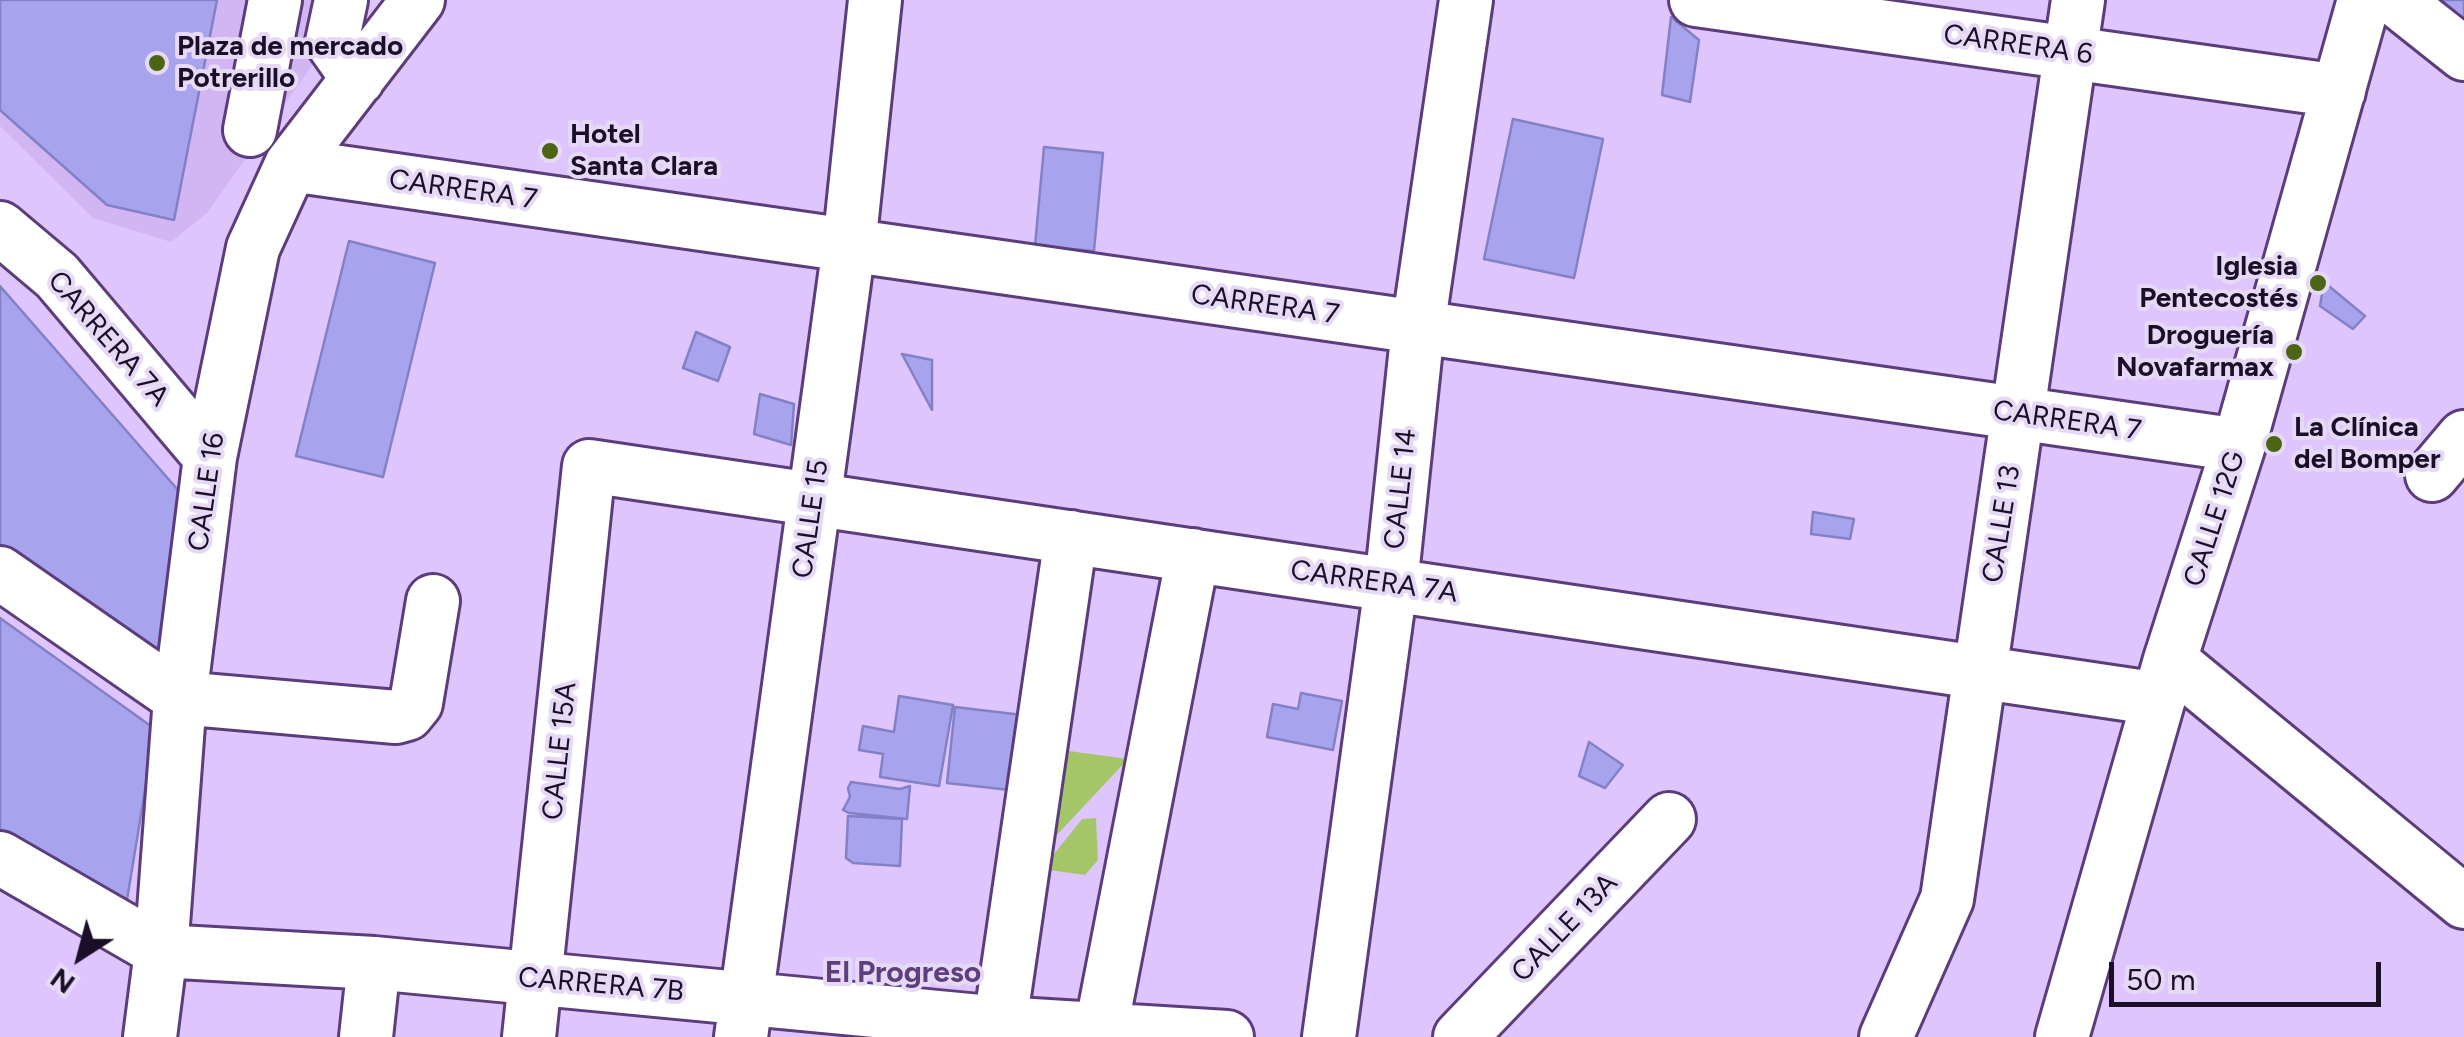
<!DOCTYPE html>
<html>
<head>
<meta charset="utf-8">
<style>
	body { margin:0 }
	#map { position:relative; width:2464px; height:1037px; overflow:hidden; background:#dfc5fe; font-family:Figtree,sans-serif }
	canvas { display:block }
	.north { position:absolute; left:30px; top:907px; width:100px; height:100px; -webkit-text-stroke:8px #e6d9f6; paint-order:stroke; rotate:216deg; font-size:28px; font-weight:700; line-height:40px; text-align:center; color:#1b0e28 }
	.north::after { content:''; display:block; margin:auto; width:35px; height:45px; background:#1b0e28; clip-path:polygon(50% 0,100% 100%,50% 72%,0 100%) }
	.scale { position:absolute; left:2109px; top:962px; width:272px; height:45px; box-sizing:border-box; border:5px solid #1b0e28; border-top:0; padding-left:12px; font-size:30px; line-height:35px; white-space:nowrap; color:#1b0e28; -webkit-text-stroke:8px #e6d9f6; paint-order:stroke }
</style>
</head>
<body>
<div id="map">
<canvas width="2464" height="1037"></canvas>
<div class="north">N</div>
<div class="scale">50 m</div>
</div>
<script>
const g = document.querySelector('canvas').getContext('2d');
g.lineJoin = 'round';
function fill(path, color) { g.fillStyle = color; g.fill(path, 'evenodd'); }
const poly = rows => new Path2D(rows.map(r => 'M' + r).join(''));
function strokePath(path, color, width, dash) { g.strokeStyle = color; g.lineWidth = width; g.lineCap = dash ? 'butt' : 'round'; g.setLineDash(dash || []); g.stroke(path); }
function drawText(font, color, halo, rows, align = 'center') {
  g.font = font + ' Figtree,sans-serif'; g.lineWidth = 8; g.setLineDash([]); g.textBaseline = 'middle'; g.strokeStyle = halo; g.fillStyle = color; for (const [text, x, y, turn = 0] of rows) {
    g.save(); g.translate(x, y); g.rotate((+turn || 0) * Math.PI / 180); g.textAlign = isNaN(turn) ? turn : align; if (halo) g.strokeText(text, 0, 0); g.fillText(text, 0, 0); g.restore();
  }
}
fill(poly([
	[0,0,359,0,207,213,171,242,93,218,0,126]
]), '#d2b5f3');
fill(poly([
	[1054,749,1128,759,1054,838,1047,826],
	[1096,818,1098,860,1085,875,1042,869,1082,819]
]), '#a4c669');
const building = poly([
	[0,0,217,0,174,220,107,205,0,110,0,0],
	[2419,0,2464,0,2464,40,2419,0],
	[1671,17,1699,40,1690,102,1662,95,1671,17],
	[1513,119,1603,139,1574,278,1484,259,1513,119],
	[1044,147,1103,153,1094,251,1035,246,1044,147],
	[349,241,435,263,383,477,296,456,349,241],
	[2324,282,2365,316,2353,329,2320,306,2324,282],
	[0,286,178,490,157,659,0,548,0,286],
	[696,332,730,347,718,381,683,368,696,332],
	[902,354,932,360,932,410,902,354],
	[760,394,794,404,791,445,754,434,760,394],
	[1813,512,1854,519,1850,539,1811,534,1813,512],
	[0,618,155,729,125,912,0,838,0,618],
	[1301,693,1342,701,1333,750,1267,737,1273,704,1298,709,1301,693],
	[899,696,953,705,939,786,880,777,883,754,859,750,863,726,894,732,899,696],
	[955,707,1031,716,1019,791,947,783,955,707],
	[1589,742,1623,765,1605,788,1579,776,1589,742],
	[851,782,900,789,910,786,907,819,849,813,843,810,850,797,848,788,851,782],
	[848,816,902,819,900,866,853,863,846,858,848,816]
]);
fill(building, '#a7a4ed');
strokePath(building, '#8480c6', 2.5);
const minor = poly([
	[341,0,332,42,358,79],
	[1696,0,2339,91],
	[2396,0,2464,54],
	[250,130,275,0],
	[291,165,2239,445],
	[0,228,57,276,210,457],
	[2432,475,2464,437],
	[0,573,180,698,396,717,407,714,416,703,433,601],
	[2170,660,2464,902],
	[0,858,161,951,374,963,1000,1023,1227,1037],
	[1101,1029,1193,555],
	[150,1037,161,951,180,698,210,457,253,248,291,165,418,0],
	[366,1037,374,963],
	[529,1037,589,466,2159,699],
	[741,1037,849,246,875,0],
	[1004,1037,1000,1023,1071,537],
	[1329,1037,1391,585,1418,328,1466,0],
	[1460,1037,1669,819],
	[1886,1037,1947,899,2078,0],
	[2062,1037,2170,660,2239,445,2364,0]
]);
strokePath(minor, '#5c3d7b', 58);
strokePath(minor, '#fff', 52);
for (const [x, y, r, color] of [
	[157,63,10,"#4c6515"],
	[550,151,10,"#4c6515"],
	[2318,283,10,"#4c6515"],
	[2294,352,10,"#4c6515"],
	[2274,444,10,"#4c6515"]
]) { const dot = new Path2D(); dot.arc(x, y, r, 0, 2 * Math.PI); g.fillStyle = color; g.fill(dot); strokePath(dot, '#e6d9f6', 4); }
drawText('28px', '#1b0e28', '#e6d9f6', [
	["CARRERA 6",2018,45,8],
	["CARRERA 7",463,190,8],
	["CARRERA 7",1265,305,8],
	["CARRERA 7A",108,339,49],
	["CARRERA 7",2067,421,8],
	["CALLE 14",1401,489,-84],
	["CALLE 16",207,492,-82],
	["CALLE 15",811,519,-82],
	["CALLE 12G",2215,519,-72],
	["CALLE 13",2002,524,-81],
	["CARRERA 7A",1374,582,8],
	["CALLE 15A",560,751,-84],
	["CALLE 13A",1565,928,-46],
	["CARRERA 7B",601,985,5]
]);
drawText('bold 28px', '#1b0e28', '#e6d9f6', [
	["Plaza de mercado",177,47],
	["Potrerillo",177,79],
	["Hotel",570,135],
	["Santa Clara",570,167],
	["Iglesia",2298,267,"right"],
	["Pentecostés",2298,299,"right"],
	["Droguería",2274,336,"right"],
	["Novafarmax",2274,368,"right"],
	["La Clínica",2294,428],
	["del Bomper",2294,460]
], 'left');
drawText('bold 30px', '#5e3f7d', '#e6d9f6', [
	["El Progreso",903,973]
]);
</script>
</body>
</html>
